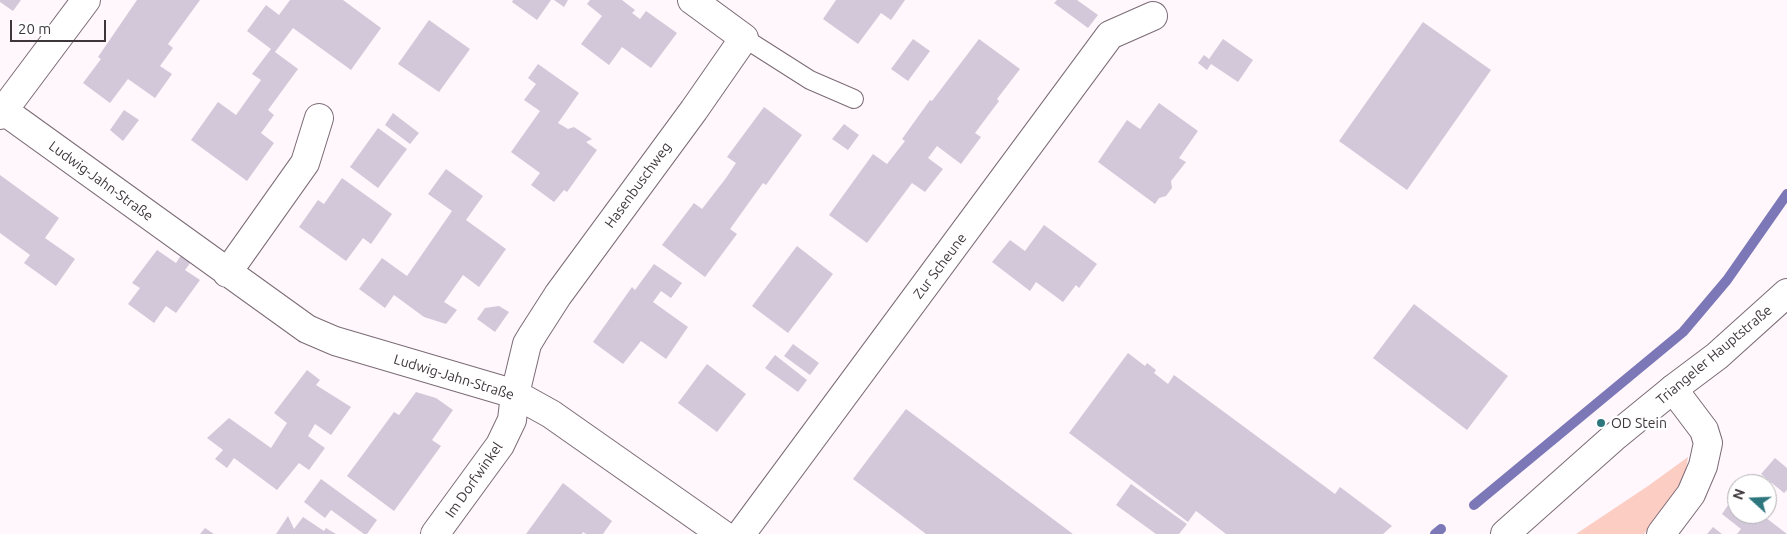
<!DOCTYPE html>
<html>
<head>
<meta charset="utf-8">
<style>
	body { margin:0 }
	#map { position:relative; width:1787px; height:534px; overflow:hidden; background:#fff7fc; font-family:Ubuntu,sans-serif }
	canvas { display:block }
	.north { position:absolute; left:1727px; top:474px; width:50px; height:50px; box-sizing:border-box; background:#fff; border:1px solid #b1afb1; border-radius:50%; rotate:290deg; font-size:14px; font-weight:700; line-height:20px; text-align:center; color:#3d363b }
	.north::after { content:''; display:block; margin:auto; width:18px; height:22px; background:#2d767d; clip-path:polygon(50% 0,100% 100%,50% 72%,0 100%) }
	.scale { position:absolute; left:10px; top:20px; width:96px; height:22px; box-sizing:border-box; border:2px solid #3d363b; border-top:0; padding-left:6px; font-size:15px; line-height:18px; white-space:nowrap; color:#3d363b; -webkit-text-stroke:4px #fff; paint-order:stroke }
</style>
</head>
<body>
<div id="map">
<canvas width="1787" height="534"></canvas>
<div class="north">N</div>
<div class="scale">20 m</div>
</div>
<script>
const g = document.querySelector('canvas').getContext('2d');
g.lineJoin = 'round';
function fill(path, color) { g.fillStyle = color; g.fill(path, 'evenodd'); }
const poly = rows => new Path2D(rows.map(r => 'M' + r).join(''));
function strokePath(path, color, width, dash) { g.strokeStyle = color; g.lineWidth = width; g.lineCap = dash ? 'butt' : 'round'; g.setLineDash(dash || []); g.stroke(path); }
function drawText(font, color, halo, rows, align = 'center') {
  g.font = font + ' Ubuntu,sans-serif'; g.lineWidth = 5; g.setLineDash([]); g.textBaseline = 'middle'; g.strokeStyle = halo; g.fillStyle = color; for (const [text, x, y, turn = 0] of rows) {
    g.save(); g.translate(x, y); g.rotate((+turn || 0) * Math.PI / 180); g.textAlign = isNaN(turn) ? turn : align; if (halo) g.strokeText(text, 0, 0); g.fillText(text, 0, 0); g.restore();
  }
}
fill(poly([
	[1688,457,1685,476,1675,494,1644,534,1576,534,1648,486]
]), '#fbcdc3');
strokePath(poly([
	[1474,505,1683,332,1727,280,1787,194],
	[1435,534,1441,529]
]), '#7c78b8', 10);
fill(poly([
	[0,0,21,0,13,11,0,2],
	[137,0,200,0,168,44,173,48,160,66,172,74,155,98,128,79,110,103,83,83,101,59,98,57],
	[290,0,343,0,381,28,351,70,293,28,275,52,298,69,268,110,274,115,261,133,274,143,247,181,191,140,218,102,236,115,261,80,252,74,271,49,247,31,266,5,279,15],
	[513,0,551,0,537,20,512,2],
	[554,0,568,0,564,7],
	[590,0,622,0,635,10,632,13,640,19,646,11,677,33,651,68,622,47,609,65,581,44,602,16,587,4],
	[836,0,905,0,891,20,881,13,858,44,823,19],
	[1057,0,1077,0,1098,15,1088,28,1054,3],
	[429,20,470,49,439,92,398,64],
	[1423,22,1491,70,1407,190,1339,141],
	[913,39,930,51,908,81,891,69],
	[979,39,1020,69,997,99,999,101,975,133,981,137,961,164,937,146,928,158,943,169,925,192,912,183,867,243,829,215,873,154,887,164,905,141,902,139,930,100,932,101],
	[1223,39,1253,60,1238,82,1211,64,1207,70,1198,63,1204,55,1209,59],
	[538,64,579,93,558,123,568,129,574,127,592,139,586,142,597,150,567,192,564,190,554,202,531,185,540,173,511,152,540,111,524,100,536,84,528,78],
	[1159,103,1198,131,1179,158,1186,162,1171,181,1172,188,1166,196,1159,198,1155,204,1098,162,1127,120,1140,129],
	[764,107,802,135,766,185,763,183,730,229,737,234,705,277,662,245,694,203,702,209,726,178,736,163,727,157],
	[124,110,139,120,123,141,110,130],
	[393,113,419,133,410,144,385,125],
	[844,124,859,135,848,150,832,139],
	[378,128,407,149,378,188,350,167],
	[446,169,483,196,466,220,506,249,479,287,463,275,444,302,457,310,446,324,424,317,394,295,385,308,359,289,382,258,407,276,452,211,428,194],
	[0,175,59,218,45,238,75,259,56,286,24,263,30,255,0,233],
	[342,178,392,214,371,244,363,238,346,261,299,227,318,200,324,204],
	[1044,225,1097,264,1079,288,1076,285,1063,302,1036,282,1030,291,992,262,1010,240,1025,251],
	[797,246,833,274,788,333,752,306],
	[157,250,176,263,181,255,191,262,185,270,200,280,176,313,166,306,154,323,128,304,140,288,132,283],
	[654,264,682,283,671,298,661,291,653,302,688,327,666,359,641,341,623,364,593,342,632,287,635,290],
	[1414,304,1508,376,1467,430,1373,358],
	[499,306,509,312,495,332,477,319,485,308],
	[793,344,819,363,810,375,784,356],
	[1128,353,1145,366,1147,363,1156,370,1154,373,1168,384,1174,375,1335,494,1340,487,1392,526,1383,534,1226,534,1196,511,1188,522,1069,433],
	[775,355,807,380,798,392,765,368],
	[707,364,746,394,717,432,678,403],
	[307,370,320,380,316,385,351,407,331,435,315,424,308,436,325,448,309,470,299,463,277,490,234,458,227,468,215,459,223,450,207,438,229,418,271,448,287,423,274,413],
	[416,392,436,398,453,410,432,440,441,446,394,511,347,476,394,412,399,415],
	[906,409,1073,534,926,534,853,479],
	[1775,458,1787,468,1787,490,1784,493,1761,474],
	[321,479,377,520,367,534,364,534,331,510,325,518,304,502],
	[563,483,612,521,603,534,586,534,583,532,582,534,526,534],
	[1131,484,1187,524,1179,534,1156,534,1116,505],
	[1735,495,1737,497,1737,514,1761,514,1787,534,1737,534,1741,529,1722,514],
	[288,516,294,529,303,517,324,531,326,528,336,534,276,534],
	[1713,527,1722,534,1707,534],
	[205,528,214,534,200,534]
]), '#d2c8d9');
const lane = poly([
	[744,38,810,80,854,99]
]);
const street = poly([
	[0,108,307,329,335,341,515,394,551,414,722,534],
	[0,115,86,0],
	[227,273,305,163,319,118],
	[435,534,500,445,512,420,515,394,527,344,533,334,558,295,694,110,744,38,692,0],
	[741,534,1110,35,1153,16],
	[1661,534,1691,494,1703,466,1708,443,1704,430,1673,389]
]);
const secondary = poly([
	[1505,534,1613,438,1673,389,1717,356,1787,293]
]);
strokePath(lane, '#7b6b76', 20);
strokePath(street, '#7b6b76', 30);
strokePath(secondary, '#7b6b76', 30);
strokePath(lane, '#fff', 18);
strokePath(street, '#fff', 28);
strokePath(secondary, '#fff', 28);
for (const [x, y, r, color] of [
	[1601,423,5,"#2d767d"]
]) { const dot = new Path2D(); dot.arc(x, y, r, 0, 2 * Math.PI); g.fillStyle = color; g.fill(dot); strokePath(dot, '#fff', 2); }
drawText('14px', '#3d363b', '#fff', [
	["Ludwig-Jahn-Straße",101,181,36],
	["Hasenbuschweg",638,185,-54],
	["Zur Scheune",940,266,-53],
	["Triangeler Hauptstraße",1714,355,-40],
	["Ludwig-Jahn-Straße",454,377,17],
	["Im Dorfwinkel",474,480,-55]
]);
drawText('14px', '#3d363b', '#fff', [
	["OD Stein",1611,423]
], 'left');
</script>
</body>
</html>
